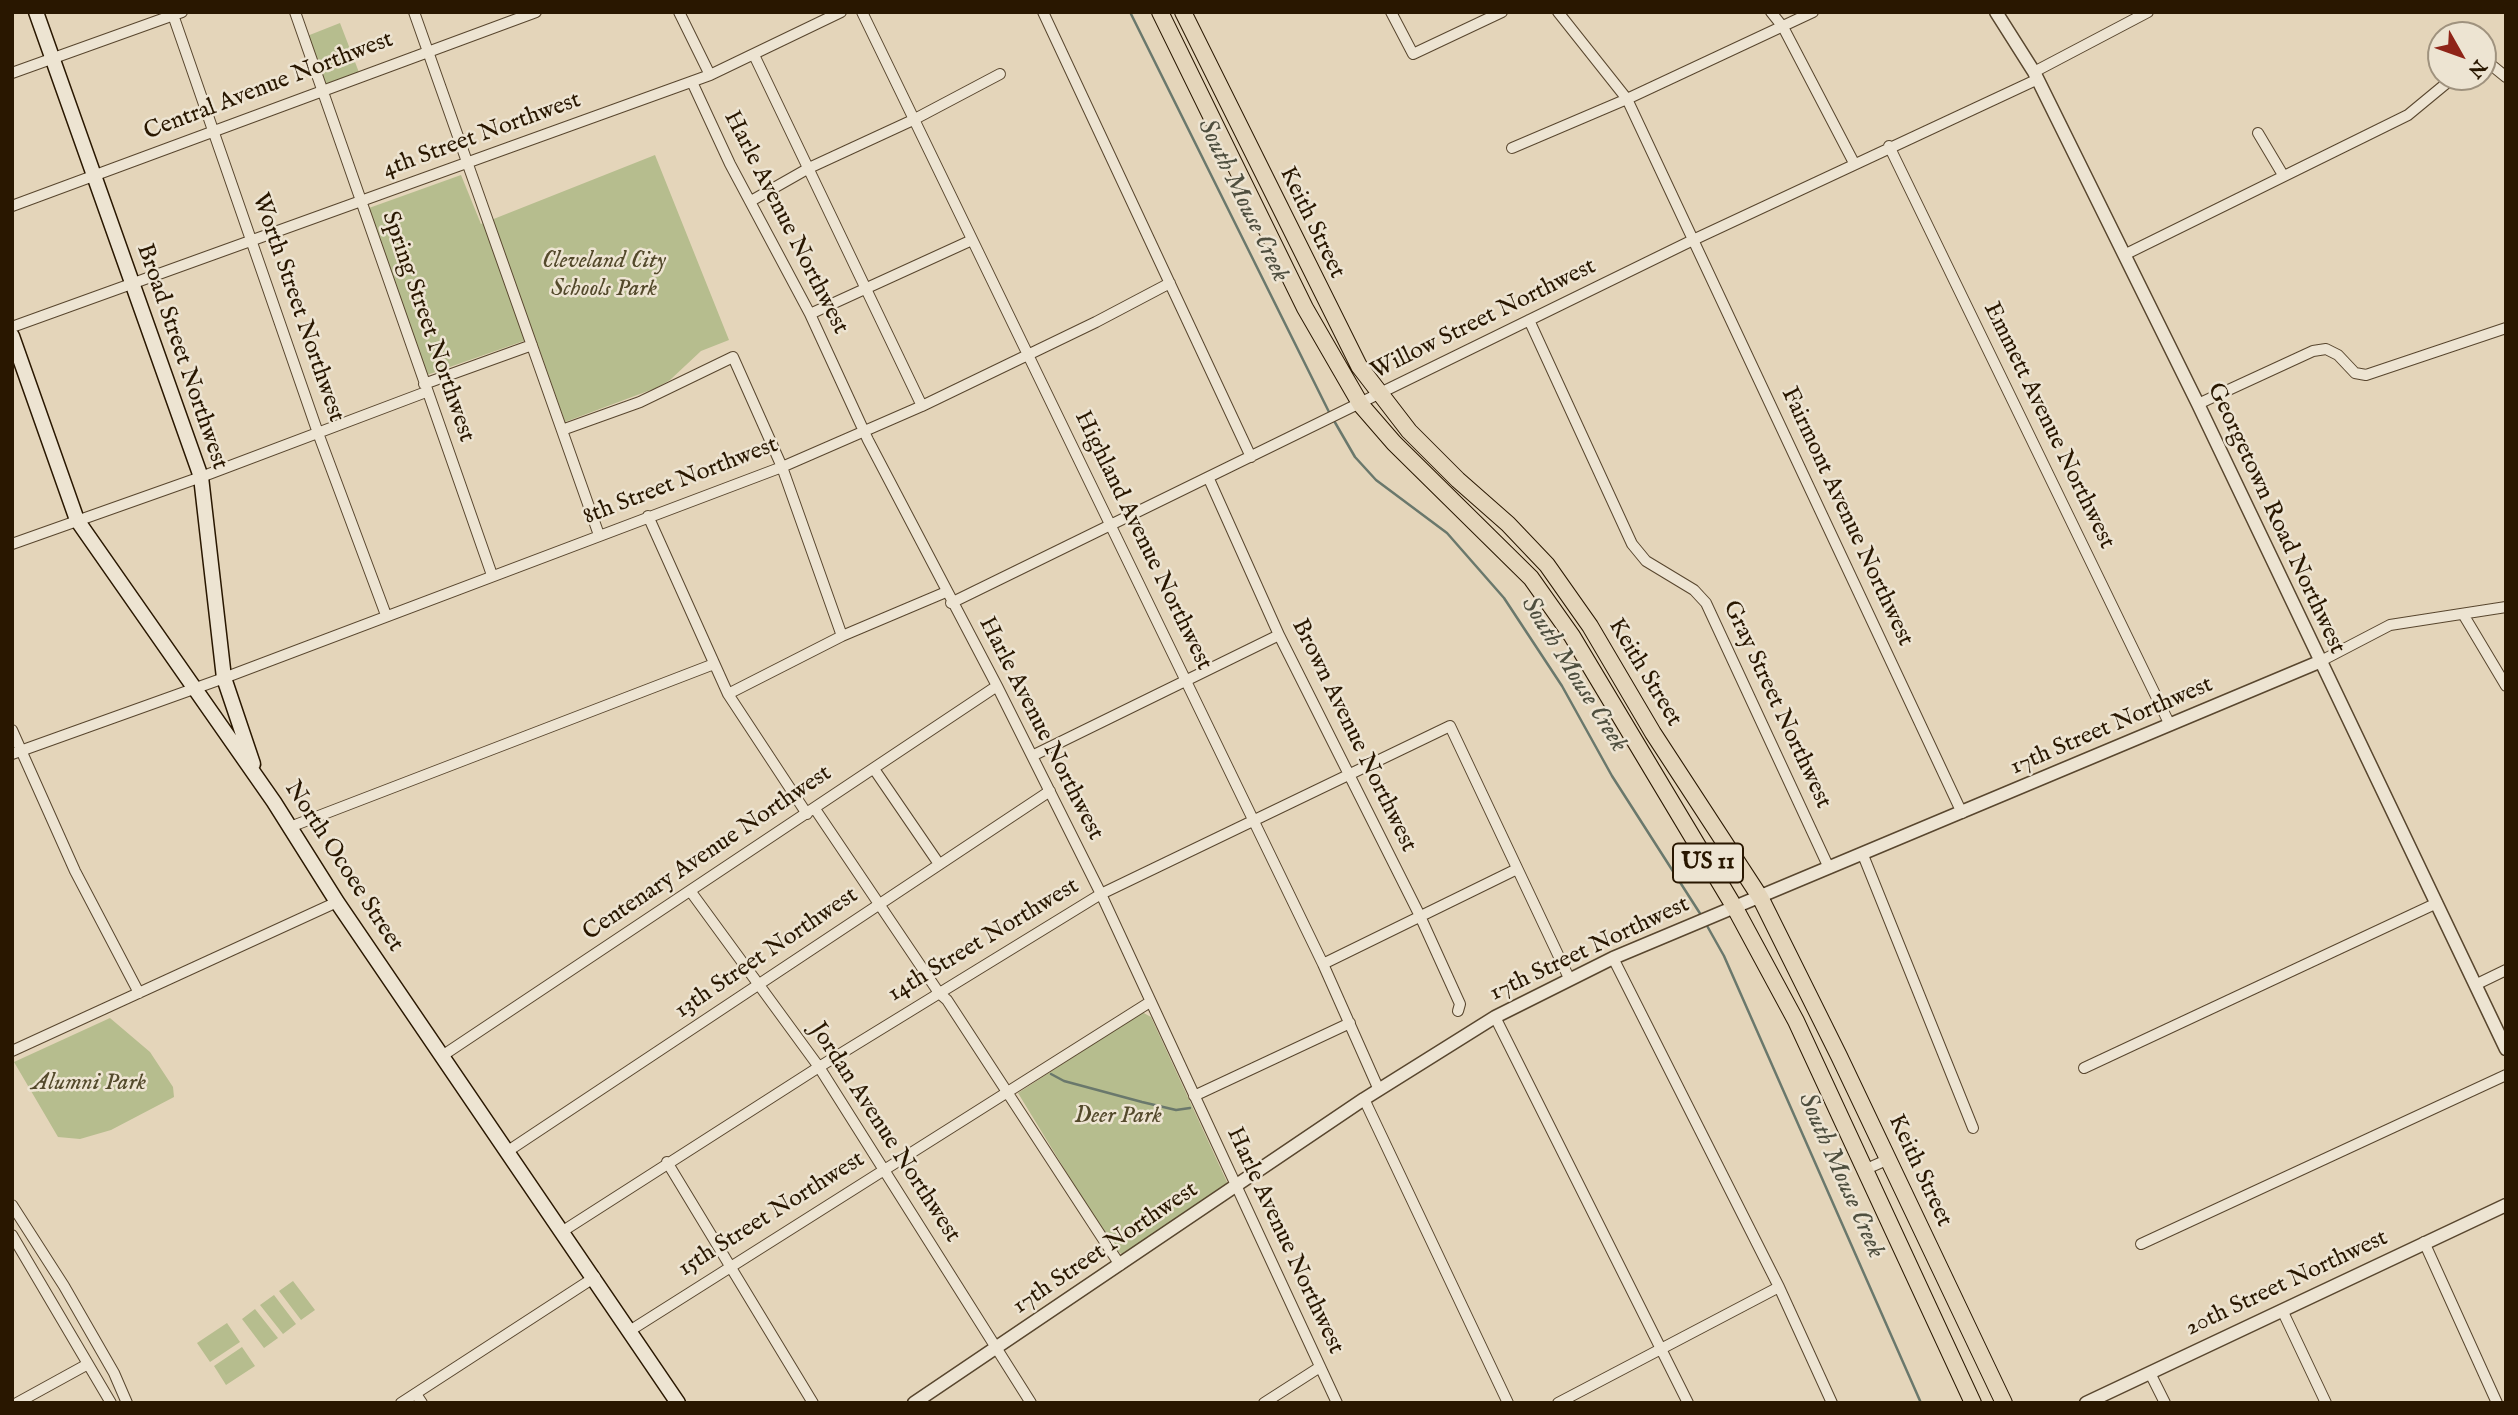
<!DOCTYPE html>
<html>
<head>
<meta charset="utf-8">
<style>
	body { margin:0 }
	#map { position:relative; width:2518px; height:1415px; overflow:hidden; background:#e4d5ba; font-family:"IM FELL English",serif }
	canvas { display:block }
	.frame { position:absolute; inset:0; border:14px solid #291700; pointer-events:none }
	.north { position:absolute; left:2427px; top:21px; width:70px; height:70px; box-sizing:border-box; background:#ede4d2; border:2px solid #9f927e; border-radius:50%; rotate:130deg; font-size:19px; font-weight:700; line-height:28px; text-align:center; color:#291700 }
	.north::after { content:''; display:block; margin:auto; width:24px; height:32px; background:#8f2418; clip-path:polygon(50% 0,100% 100%,50% 72%,0 100%) }
</style>
</head>
<body>
<div id="map">
<canvas width="2518" height="1415"></canvas>
<div class="frame"></div>
<div class="north">N</div>
</div>
<script>
const g = document.querySelector('canvas').getContext('2d');
g.lineJoin = 'round';
function fill(path, color) { g.fillStyle = color; g.fill(path, 'evenodd'); }
const poly = rows => new Path2D(rows.map(r => 'M' + r).join(''));
function strokePath(path, color, width, dash) { g.strokeStyle = color; g.lineWidth = width; g.lineCap = dash ? 'butt' : 'round'; g.setLineDash(dash || []); g.stroke(path); }
function drawText(font, color, halo, rows, align = 'center') {
  g.font = font + ' "IM FELL English",serif'; g.lineWidth = 5; g.setLineDash([]); g.textBaseline = 'middle'; g.strokeStyle = halo; g.fillStyle = color; for (const [text, x, y, turn = 0] of rows) {
    g.save(); g.translate(x, y); g.rotate((+turn || 0) * Math.PI / 180); g.textAlign = isNaN(turn) ? turn : align; if (halo) g.strokeText(text, 0, 0); g.fillText(text, 0, 0); g.restore();
  }
}
fill(poly([
	[340,23,360,75,322,91,302,38],
	[655,155,729,340,701,351,670,380,656,388,565,422,535,337,427,375,369,208,461,175,481,224],
	[1142,1012,1151,1017,1227,1182,1226,1186,1123,1255,1112,1247,1018,1093],
	[110,1018,150,1052,173,1087,174,1097,111,1130,80,1139,58,1137,14,1062],
	[293,1281,315,1310,301,1320,279,1291],
	[274,1295,296,1324,283,1334,260,1305],
	[255,1309,278,1338,264,1348,242,1319],
	[227,1323,240,1342,210,1362,197,1343],
	[242,1347,255,1366,226,1385,214,1366]
]), '#b6bd8e');
strokePath(poly([
	[1130,12,1330,414],
	[1333,419,1355,457,1376,480,1447,533,1504,598,1562,686,1612,776,1701,915],
	[1706,924,1724,956,1921,1403],
	[1051,1074,1064,1081,1142,1102,1176,1110,1190,1108]
]), '#6a786c', 2.5);
const minor = poly([
	[172,12,318,433,386,615],
	[295,12,492,575],
	[414,12,599,535],
	[679,12,710,75],
	[862,12,1323,964,1379,1090],
	[1043,12,1251,457],
	[1391,12,1413,54,1502,12],
	[1558,12,1627,99,1962,813],
	[1771,12,1783,27,1854,163],
	[754,55,922,406],
	[2483,66,2490,64,2506,77],
	[2034,72,2148,12],
	[12,73,182,12],
	[692,82,730,164,810,314,868,440,997,686,1101,894,1337,1403],
	[2258,133,2283,175],
	[1889,146,2170,725],
	[1512,148,1627,99,1813,12],
	[751,201,809,168,913,120,1000,74],
	[12,206,536,12],
	[2124,255,2408,115,2454,77],
	[810,314,972,240],
	[1529,320,1632,544,1646,561,1694,590,1706,603,1829,868],
	[12,327,710,75,841,12],
	[424,384,532,345],
	[2198,404,2313,351,2326,349,2338,355,2355,373,2366,375,2506,328],
	[562,430,640,402,733,357,782,467,842,636],
	[1209,479,1279,635,1420,916,1460,1004,1458,1011],
	[648,516,728,694,807,814],
	[12,544,201,477,426,392],
	[951,603,1693,240,2038,79],
	[2463,614,2506,686],
	[2319,662,2390,625,2506,607],
	[728,694,842,636,946,592],
	[12,730,75,871,139,993],
	[12,754,224,678,782,467,922,406,1096,322,1170,283],
	[1032,756,1279,635],
	[874,769,939,864],
	[815,809,939,993,947,1000,1120,1265],
	[290,827,714,664],
	[1863,855,1973,1128],
	[691,892,819,1067,1031,1403],
	[1613,958,1779,1287,1832,1403],
	[1323,964,1517,869],
	[2475,985,2506,970],
	[1495,1017,1688,1403],
	[12,1051,337,902],
	[442,1056,997,686],
	[2084,1068,2437,903],
	[1194,1096,1350,1023],
	[1364,1099,1508,1403],
	[508,1151,1050,791],
	[667,1162,813,1403],
	[1864,1170,1889,1159],
	[12,1205,64,1286,114,1373,127,1403],
	[563,1231,819,1067,1101,894,1450,726,1569,978],
	[12,1235,111,1403],
	[2424,1242,2497,1403],
	[2141,1244,2506,1075],
	[2282,1310,2326,1403],
	[631,1330,1150,1002],
	[2150,1373,2165,1403],
	[416,1394,422,1403],
	[17,1403,88,1364],
	[401,1403,595,1277],
	[1264,1403,1320,1367],
	[1558,1403,1779,1287]
]);
const tertiary = poly([
	[1996,12,2034,72,2198,404,2506,1049],
	[914,1403,1364,1099,1495,1017,1613,958,2319,662],
	[2086,1403,2506,1205]
]);
const secondary = poly([
	[36,12,201,477,224,678,253,764],
	[12,336,77,520,274,802,337,902,678,1403]
]);
const primary = poly([
	[1160,12,1305,308,1361,405,1394,443,1531,578,1572,636,1735,908,1796,1021,1973,1403],
	[1183,12,1359,366,1409,431,1458,480,1508,524,1547,565,1590,626,1653,733,1760,897,1839,1056,2004,1403]
]);
strokePath(minor, '#58462e', 12);
strokePath(tertiary, '#58462e', 15);
strokePath(secondary, '#291700', 17);
strokePath(primary, '#291700', 18);
strokePath(minor, '#ede4d2', 10);
strokePath(tertiary, '#ede4d2', 12);
strokePath(secondary, '#ede4d2', 14);
strokePath(primary, '#e4d5ba', 16);
for (const [x, y, w] of [
	[1708,863,70]
]) { const box = new Path2D(); box.roundRect(x - w / 2, y - 19.5, w, 39, 5); g.fillStyle = '#ede4d2'; g.fill(box); strokePath(box, '#291700', 2); }
drawText('bold 23px', '#291700', null, [
	["US 11",1708,863]
]);
drawText('24px', '#291700', '#ede4d2', [
	["Central Avenue Northwest",269,87,-21],
	["4th Street Northwest",482,136,-20],
	["Harle Avenue Northwest",785,223,63],
	["Keith Street",1311,223,64],
	["Worth Street Northwest",297,308,71],
	["Willow Street Northwest",1484,320,-26],
	["Spring Street Northwest",427,327,71],
	["Broad Street Northwest",181,357,71],
	["Emmett Avenue Northwest",2048,426,64],
	["8th Street Northwest",681,482,-21],
	["Fairmont Avenue Northwest",1846,517,65],
	["Georgetown Road Northwest",2275,519,65],
	["Highland Avenue Northwest",1142,541,64],
	["Keith Street",1644,673,59],
	["Gray Street Northwest",1776,705,65],
	["17th Street Northwest",2112,727,-23],
	["Harle Avenue Northwest",1040,729,63],
	["Brown Avenue Northwest",1353,736,64],
	["Centenary Avenue Northwest",708,854,-34],
	["North Ocoee Street",343,867,57],
	["14th Street Northwest",984,941,-31],
	["17th Street Northwest",1590,950,-25],
	["13th Street Northwest",767,954,-34],
	["Jordan Avenue Northwest",884,1133,57],
	["Keith Street",1919,1171,65],
	["15th Street Northwest",772,1215,-32],
	["Harle Avenue Northwest",1284,1241,65],
	["17th Street Northwest",1106,1249,-34],
	["20th Street Northwest",2287,1284,-25]
]);
drawText('italic 24px', '#53492b', '#ede4d2', [
	["Cleveland City",604,262],
	["Schools Park",604,290],
	["Alumni Park",89,1084],
	["Deer Park",1118,1117]
]);
drawText('italic 26px', '#4f4f3f', '#ede4d2', [
	["South Mouse Creek",1242,201,64],
	["South Mouse Creek",1573,675,58],
	["South Mouse Creek",1840,1176,66]
]);
</script>
</body>
</html>
